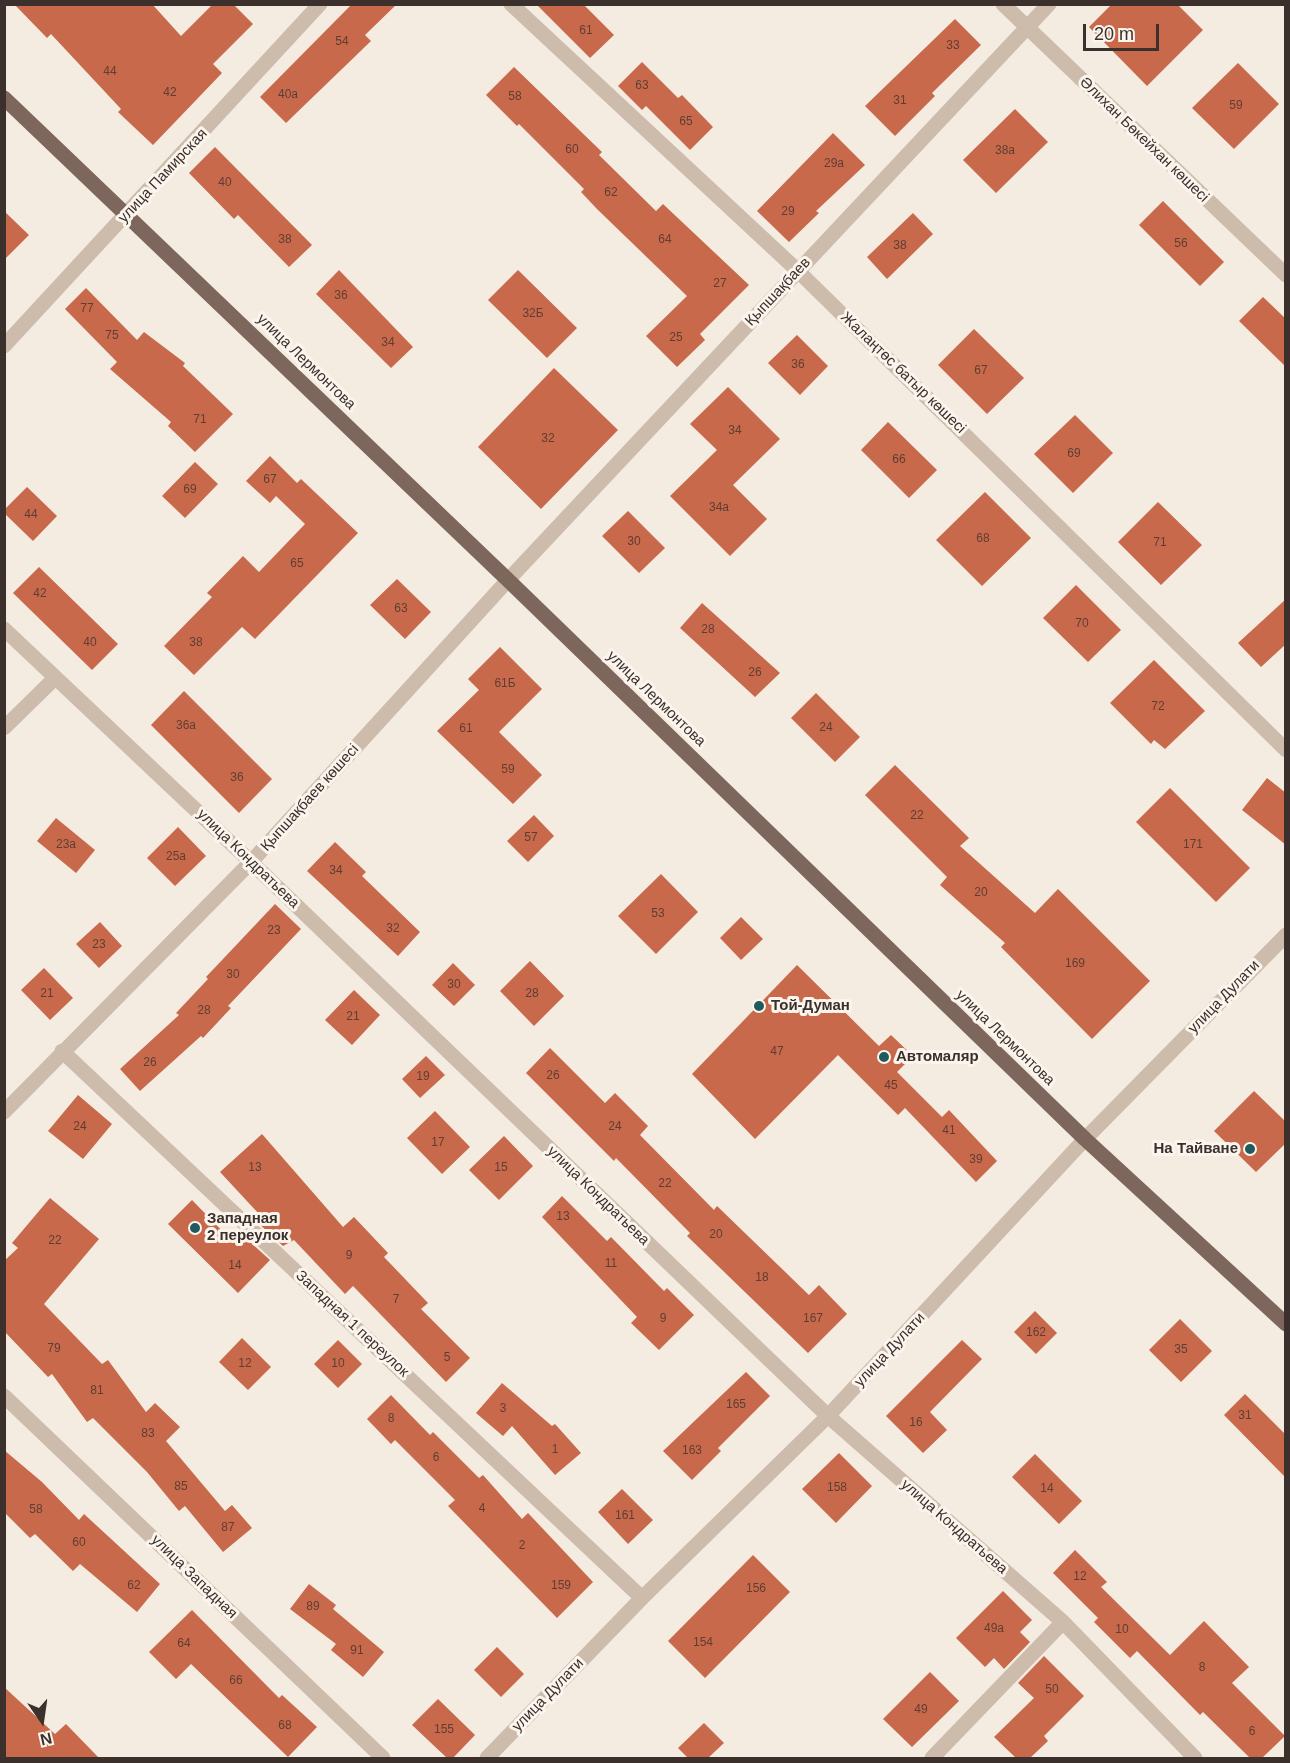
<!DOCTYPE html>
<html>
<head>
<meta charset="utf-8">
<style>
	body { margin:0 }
	#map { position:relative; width:1290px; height:1763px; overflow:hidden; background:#f4ebe1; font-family:Arial,sans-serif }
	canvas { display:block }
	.frame { position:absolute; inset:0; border:6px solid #3b302b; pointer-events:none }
	.north { position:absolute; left:12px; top:1691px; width:60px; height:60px; -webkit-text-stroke:4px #fbf5ee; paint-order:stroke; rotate:167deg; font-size:16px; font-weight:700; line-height:24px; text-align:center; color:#3b302b }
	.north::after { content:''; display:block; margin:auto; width:21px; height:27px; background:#3b302b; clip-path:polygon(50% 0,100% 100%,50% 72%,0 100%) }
	.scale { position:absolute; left:1083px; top:24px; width:76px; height:27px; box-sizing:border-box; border:3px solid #3b302b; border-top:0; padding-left:8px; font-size:18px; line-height:21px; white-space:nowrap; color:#3b302b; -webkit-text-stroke:4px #fbf5ee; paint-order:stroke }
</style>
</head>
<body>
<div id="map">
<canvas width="1290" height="1763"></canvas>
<div class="frame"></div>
<div class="north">N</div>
<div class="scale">20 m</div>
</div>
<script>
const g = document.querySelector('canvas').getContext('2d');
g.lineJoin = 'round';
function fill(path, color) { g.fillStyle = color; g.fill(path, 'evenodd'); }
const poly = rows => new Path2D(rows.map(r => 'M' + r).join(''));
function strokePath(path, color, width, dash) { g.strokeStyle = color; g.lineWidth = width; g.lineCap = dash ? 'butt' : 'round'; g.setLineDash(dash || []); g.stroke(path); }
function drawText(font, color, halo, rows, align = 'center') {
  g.font = font + ' Arial,sans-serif'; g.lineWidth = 6; g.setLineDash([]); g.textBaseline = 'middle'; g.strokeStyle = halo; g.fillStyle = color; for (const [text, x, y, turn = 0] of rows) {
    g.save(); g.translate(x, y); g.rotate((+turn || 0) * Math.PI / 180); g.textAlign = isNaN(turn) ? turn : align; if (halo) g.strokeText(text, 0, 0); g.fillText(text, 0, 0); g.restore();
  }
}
fill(poly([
	[14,4,152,4,181,36,213,4,233,4,253,24,213,64,222,73,153,145,118,112,121,109,51,34,47,38],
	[352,4,397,4,365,35,371,41,286,123,260,97],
	[536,4,583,4,614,35,590,58],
	[1112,4,1177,4,1203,30,1147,86,1089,27],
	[955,19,981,45,932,93,935,96,895,136,865,106],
	[642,62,678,98,682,95,713,127,690,150,646,106,642,110,618,86],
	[1238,63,1279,104,1234,149,1192,108],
	[514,67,602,152,599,155,656,211,663,204,749,285,700,334,705,340,677,367,646,336,687,296,597,209,581,192,584,189,519,124,517,126,486,95],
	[1015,109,1048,142,996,193,963,160],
	[833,133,865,165,816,211,819,213,789,242,757,211],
	[215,147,312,245,289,267,238,215,234,219,189,173],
	[1163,201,1224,262,1200,286,1139,225],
	[4,211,29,235,4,260],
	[913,213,933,234,887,279,867,257],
	[339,270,413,347,391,368,316,294],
	[518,270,577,328,547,358,488,300],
	[86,288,137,340,144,332,185,363,183,366,233,414,195,452,168,426,171,422,110,369,117,362,65,309],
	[1263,297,1286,319,1286,367,1239,321],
	[974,329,1024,378,987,414,938,365],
	[797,335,828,366,800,395,768,363],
	[554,368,618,430,541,509,478,447],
	[728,387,780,439,733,485,767,519,730,556,670,496,717,450,690,424],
	[1075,415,1113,453,1073,493,1034,454],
	[888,422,937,470,909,498,861,450],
	[270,456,297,483,301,479,358,533,255,639,242,627,194,675,164,646,212,597,207,593,243,556,259,572,305,524,276,496,270,503,246,481],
	[195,462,218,484,185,518,162,496],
	[27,487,57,516,33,541,4,513,4,510],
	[985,492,1031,538,982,586,936,540],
	[1158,502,1202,545,1161,585,1118,542],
	[628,511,665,548,639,573,602,536],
	[39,567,118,644,92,670,13,593],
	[397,579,431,612,405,639,370,605],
	[1076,585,1121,630,1088,662,1043,618],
	[1286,599,1286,644,1261,667,1238,643],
	[702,603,780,673,755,697,680,628],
	[500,647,542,689,499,732,542,775,513,804,437,731,479,690,468,679],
	[1154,660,1205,711,1165,749,1154,740,1151,744,1110,703],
	[184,691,272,779,239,813,151,725],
	[816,693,860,737,835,762,791,718],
	[895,765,969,838,960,846,1035,913,1058,889,1150,981,1092,1039,1001,947,1005,943,940,885,947,877,865,795],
	[1267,778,1286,793,1286,845,1242,810],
	[1170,788,1250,868,1216,902,1136,822],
	[534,815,554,836,528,862,507,841],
	[56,818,95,850,76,873,37,841],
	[178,827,206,856,175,886,147,858],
	[335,842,366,872,362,876,420,932,398,956,307,871],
	[661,874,698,912,656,954,618,916],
	[275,904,301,929,228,1006,231,1008,203,1038,201,1036,140,1091,120,1069,179,1015,176,1013,208,979,206,977],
	[741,917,763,939,741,960,720,938],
	[100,922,122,946,99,968,76,944],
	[530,961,564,996,534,1026,500,991],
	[453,963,475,985,454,1006,432,985],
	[797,965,879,1046,891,1035,913,1056,897,1072,942,1117,949,1110,997,1161,976,1182,905,1108,898,1115,838,1055,755,1139,692,1074],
	[44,968,73,998,50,1020,21,990],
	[354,990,380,1015,352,1045,325,1020],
	[550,1048,605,1103,615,1093,648,1126,640,1135,714,1210,717,1206,809,1295,819,1285,847,1314,808,1353,687,1236,690,1233,616,1158,614,1161,526,1073],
	[426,1056,445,1075,420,1098,402,1079],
	[1254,1091,1286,1122,1286,1143,1256,1172,1214,1131],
	[78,1095,112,1124,83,1159,48,1131],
	[435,1111,470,1147,442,1174,407,1138],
	[262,1134,343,1227,354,1217,388,1253,384,1257,428,1303,421,1309,470,1358,446,1382,353,1286,345,1294,294,1240,283,1246,254,1219,259,1214,220,1172],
	[504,1136,533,1166,499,1200,469,1170],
	[562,1196,607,1241,611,1237,664,1291,667,1288,694,1315,659,1350,631,1323,637,1317,542,1217],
	[50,1198,99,1239,44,1304,102,1364,108,1360,146,1412,155,1403,180,1427,166,1441,225,1511,232,1505,252,1528,223,1552,185,1506,179,1511,147,1472,93,1418,87,1422,52,1374,48,1377,4,1331,4,1261,18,1248,12,1243],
	[192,1200,232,1241,240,1233,270,1260,238,1293,168,1224],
	[1035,1311,1057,1333,1036,1354,1014,1332],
	[1180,1319,1212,1351,1181,1382,1149,1350],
	[242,1338,271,1367,248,1390,219,1362],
	[338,1340,362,1364,338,1388,314,1364],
	[962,1340,982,1359,930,1412,947,1430,923,1453,886,1416],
	[746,1372,770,1396,718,1448,721,1451,692,1480,663,1451],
	[502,1383,552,1426,555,1424,581,1453,555,1475,512,1426,503,1436,476,1413],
	[1245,1394,1286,1435,1286,1478,1224,1415],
	[391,1395,430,1435,433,1432,479,1478,483,1475,522,1519,528,1513,593,1582,557,1618,448,1506,455,1500,395,1440,391,1444,367,1419],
	[4,1450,42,1482,79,1520,84,1514,160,1584,137,1612,80,1564,73,1571,35,1534,30,1538,4,1512],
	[839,1453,872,1486,836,1523,802,1489],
	[1035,1454,1082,1501,1059,1524,1012,1477],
	[622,1489,653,1520,628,1544,598,1512],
	[1075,1550,1107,1582,1101,1587,1170,1655,1204,1621,1249,1667,1232,1683,1285,1736,1262,1758,1250,1758,1203,1712,1200,1715,1137,1651,1130,1658,1094,1622,1098,1618,1053,1573],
	[753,1555,790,1592,705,1678,668,1641],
	[309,1584,336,1605,333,1609,384,1652,363,1677,331,1650,336,1644,290,1609],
	[1003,1591,1032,1620,1020,1632,1030,1642,1004,1669,994,1658,985,1667,956,1638],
	[192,1610,279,1698,282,1695,317,1727,288,1757,191,1664,176,1679,149,1652],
	[497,1647,524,1674,501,1697,474,1670],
	[1044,1656,1084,1696,1044,1736,1048,1741,1030,1758,1016,1758,994,1737,1034,1698,1018,1683],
	[930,1672,959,1701,912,1747,883,1719],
	[4,1687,55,1734,66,1724,99,1758,4,1758],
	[438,1699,475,1735,453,1758,447,1758,412,1725],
	[704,1723,724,1743,708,1758,688,1758,678,1748]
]), '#c8694b');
strokePath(poly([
	[511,4,798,271,1286,750],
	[1003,4,1286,275],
	[4,346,320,4],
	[4,629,251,862,828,1416,1063,1622,1195,1758],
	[4,728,55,678],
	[62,1051,642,1598],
	[4,1112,251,862,508,580,1049,4],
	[4,1396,383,1758],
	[487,1758,642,1598,828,1416,1085,1139,1286,935],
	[932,1758,1063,1622]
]), '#cdbbac', 15);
strokePath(poly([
	[4,98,508,580,1085,1139,1286,1324]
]), '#7d675c', 15);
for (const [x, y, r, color] of [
	[759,1006,6,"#1f5a5e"],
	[884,1057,6,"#1f5a5e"],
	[1250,1149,6,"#1f5a5e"],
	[195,1228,6,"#1f5a5e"]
]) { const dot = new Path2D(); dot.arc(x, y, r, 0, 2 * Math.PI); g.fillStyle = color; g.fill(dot); strokePath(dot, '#fbf5ee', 2); }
drawText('12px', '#5e3e33', null, [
	["61",586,31],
	["54",342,42],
	["33",953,46],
	["44",110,72],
	["63",642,86],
	["42",170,93],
	["40а",288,95],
	["58",515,97],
	["31",900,101],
	["59",1236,106],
	["65",686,122],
	["60",572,150],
	["38а",1005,151],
	["29а",834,164],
	["40",225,183],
	["62",611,193],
	["29",788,212],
	["38",285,240],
	["64",665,240],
	["56",1181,244],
	["38",900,246],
	["27",720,284],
	["36",341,296],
	["77",87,309],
	["32Б",533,314],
	["75",112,336],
	["25",676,338],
	["34",388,343],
	["36",798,365],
	["67",981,371],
	["71",200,420],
	["34",735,431],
	["32",548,439],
	["69",1074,454],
	["66",899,460],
	["67",270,480],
	["69",190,490],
	["34а",719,508],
	["44",31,515],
	["68",983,539],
	["30",634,542],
	["71",1160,543],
	["65",297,564],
	["42",40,594],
	["63",401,609],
	["70",1082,624],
	["28",708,630],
	["40",90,643],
	["38",196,643],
	["26",755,673],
	["61Б",505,684],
	["72",1158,707],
	["36а",186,726],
	["24",826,728],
	["61",466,729],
	["59",508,770],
	["36",237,778],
	["22",917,816],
	["57",531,838],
	["23а",66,845],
	["171",1193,845],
	["25а",176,857],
	["34",336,871],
	["20",981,893],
	["53",658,914],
	["32",393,929],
	["23",274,931],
	["23",99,945],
	["169",1075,964],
	["30",233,975],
	["30",454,985],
	["21",47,994],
	["28",532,994],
	["28",204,1011],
	["21",353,1017],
	["47",777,1052],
	["26",150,1063],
	["26",553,1076],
	["19",423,1077],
	["45",891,1086],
	["24",80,1127],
	["24",615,1127],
	["41",949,1131],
	["17",438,1143],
	["39",976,1160],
	["13",255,1168],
	["15",501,1168],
	["22",665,1184],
	["13",563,1217],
	["20",716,1235],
	["22",55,1241],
	["9",349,1256],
	["11",611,1264],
	["14",235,1266],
	["18",762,1278],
	["7",396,1300],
	["9",663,1319],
	["167",813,1319],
	["162",1036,1333],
	["79",54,1349],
	["35",1181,1350],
	["5",447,1358],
	["12",245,1364],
	["10",338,1364],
	["81",97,1391],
	["165",736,1405],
	["3",503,1409],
	["31",1245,1416],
	["8",391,1419],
	["16",916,1423],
	["83",148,1434],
	["1",555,1450],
	["163",692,1451],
	["6",436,1458],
	["85",181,1487],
	["158",837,1488],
	["14",1047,1489],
	["4",482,1509],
	["58",36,1510],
	["161",625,1516],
	["87",228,1528],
	["60",79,1543],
	["2",522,1546],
	["12",1080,1577],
	["62",134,1586],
	["159",561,1586],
	["156",756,1589],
	["89",313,1607],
	["49а",994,1629],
	["10",1122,1630],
	["154",703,1643],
	["64",184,1644],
	["91",357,1651],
	["8",1202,1668],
	["66",236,1681],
	["50",1052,1690],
	["49",921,1710],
	["68",285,1726],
	["155",444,1730],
	["6",1252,1732]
]);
drawText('15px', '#3b302b', '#fbf5ee', [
	["Әлихан Бөкейхан көшесі",1144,140,44],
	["улица Памирская",163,176,-47],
	["Қыпшақбаев",778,292,-47],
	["улица Лермонтова",306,362,44],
	["Жалаңтөс батыр көшесі",903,373,44],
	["улица Лермонтова",656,699,44],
	["Қыпшақбаев көшесі",310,798,-48],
	["улица Кондратьева",248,859,44],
	["улица Дулати",1224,997,-46],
	["улица Лермонтова",1005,1038,44],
	["улица Кондратьева",598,1196,44],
	["Западная 1 переулок",352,1324,43],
	["улица Дулати",890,1350,-47],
	["улица Кондратьева",954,1527,41],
	["улица Западная",194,1577,44],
	["улица Дулати",548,1695,-46]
]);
drawText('bold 15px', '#3b302b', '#fbf5ee', [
	["Той-Думан",771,1006],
	["Автомаляр",896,1057],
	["На Тайване",1238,1149,"right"],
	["Западная",207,1219],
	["2 переулок",207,1236]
], 'left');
</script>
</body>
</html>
